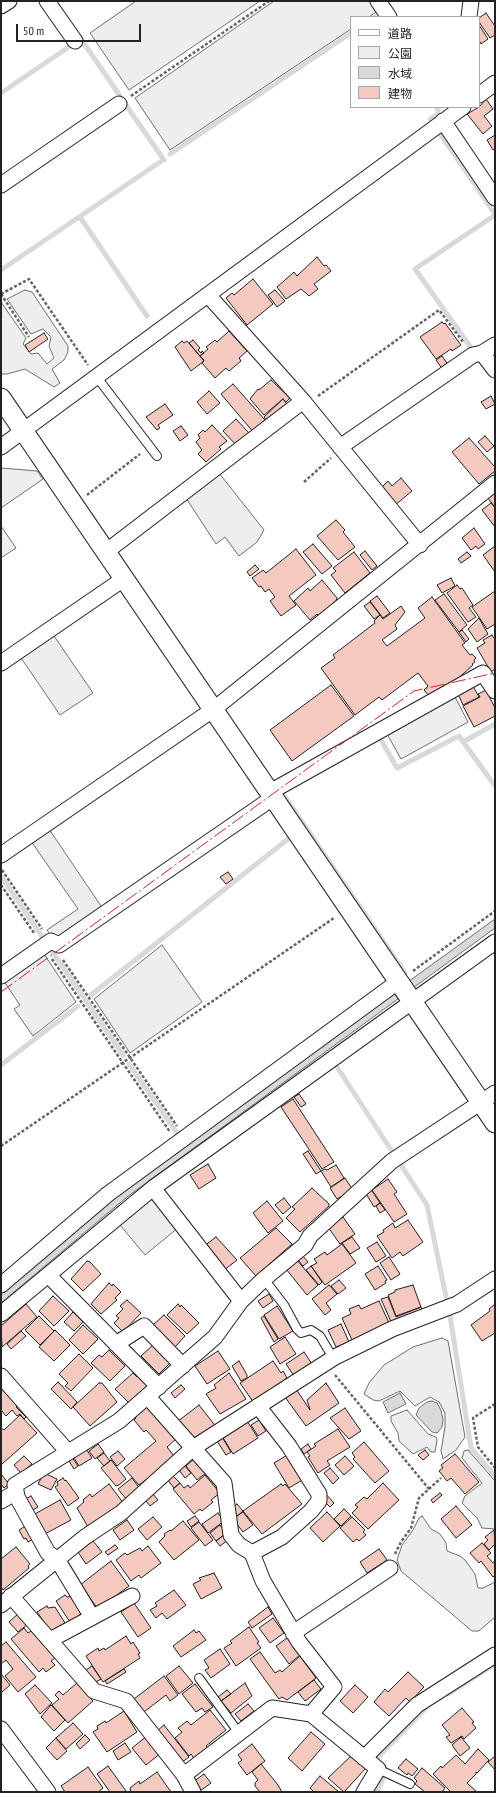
<!DOCTYPE html>
<html>
<head>
<meta charset="utf-8">
<style>
	body { margin:0 }
	#map { position:relative; width:496px; height:1793px; overflow:hidden; background:#fff; font-family:"PT Sans Narrow","Noto Sans JP",sans-serif }
	canvas { display:block }
	.frame { position:absolute; inset:0; border:2px solid #222; pointer-events:none }
	.legend { position:absolute; left:350px; top:16px; width:130px; height:92px; box-sizing:border-box; background:#fff; border:1px solid #a7a7a7; margin:0; padding:5px 7px; list-style:none; font-size:12px; color:#222 }
	.legend li { display:flex; align-items:center; gap:8px; height:20px }
	.legend b { width:20px; border:1px solid #a7a7a7 }
	.scale { position:absolute; left:16px; top:24px; width:125px; height:18px; box-sizing:border-box; border:2px solid #222; border-top:0; padding-left:5px; font-size:12px; line-height:14px; white-space:nowrap; color:#222; -webkit-text-stroke:3px #fff; paint-order:stroke }
</style>
</head>
<body>
<div id="map">
<canvas width="496" height="1793"></canvas>
<div class="frame"></div>
<ul class="legend">
<li><b style="height:5px;background:#fff"></b>道路</li>
<li><b style="height:11px;background:#eee"></b>公園</li>
<li><b style="height:11px;background:#d9d9d9"></b>水域</li>
<li><b style="height:11px;background:#f3c9c0"></b>建物</li>
</ul>
<div class="scale">50 m</div>
</div>
<script>
const g = document.querySelector('canvas').getContext('2d');
g.lineJoin = 'round';
function fill(path, color) { g.fillStyle = color; g.fill(path, 'evenodd'); }
const poly = rows => new Path2D(rows.map(r => 'M' + r).join(''));
function strokePath(path, color, width, dash) { g.strokeStyle = color; g.lineWidth = width; g.lineCap = dash ? 'butt' : 'round'; g.setLineDash(dash || []); g.stroke(path); }
const green = poly([
	[136,1,260,1,129,90,90,33,136,1],
	[274,1,369,1,376,12,369,17,351,17,351,29,170,150,135,98,274,1],
	[25,290,32,292,68,346,68,352,64,360,52,369,60,383,54,387,25,369,7,374,1,374,1,302,26,338,23,344,31,354,38,353,47,364,54,358,49,346,51,337,43,329,31,334,7,299,25,290],
	[1,468,37,471,43,479,1,508,1,468],
	[219,473,264,530,257,542,239,556,225,537,216,544,186,498,219,473],
	[1,526,16,548,1,558,1,526],
	[52,633,93,693,60,715,19,655,52,633],
	[454,695,468,722,401,759,387,734,454,695],
	[49,829,103,909,54,940,47,930,78,909,31,841,49,829],
	[162,945,202,1002,130,1053,94,999,162,945],
	[42,951,76,1002,33,1036,14,1009,20,1005,3,980,42,951],
	[155,1196,179,1227,145,1255,120,1225,155,1196],
	[442,1338,448,1341,465,1437,456,1450,443,1459,441,1451,445,1427,445,1413,439,1402,430,1397,415,1406,400,1391,379,1401,373,1400,364,1394,369,1383,384,1365,413,1347,442,1338],
	[407,1410,428,1434,436,1437,437,1440,435,1452,431,1452,427,1447,413,1454,399,1441,398,1433,391,1421,391,1416,407,1410],
	[468,1450,495,1481,495,1529,482,1528,477,1518,462,1503,465,1496,482,1483,462,1458,464,1451,468,1450],
	[422,1516,431,1529,440,1534,446,1543,447,1551,460,1556,465,1560,475,1574,478,1588,483,1588,495,1582,495,1617,479,1631,472,1631,401,1571,397,1560,402,1545,413,1530,419,1518,422,1516]
]);
fill(green, '#eee');
strokePath(green, '#6f6f6f', 1);
const water = poly([
	[495,919,495,928,127,1197,1,1303,1,1290,110,1197,495,919],
	[400,1393,406,1404,388,1413,383,1402,400,1393],
	[432,1401,437,1403,441,1410,443,1420,442,1427,437,1433,432,1432,416,1415,419,1408,427,1402,432,1401]
]);
fill(water, '#d9d9d9');
strokePath(water, '#6f6f6f', 1);
strokePath(poly([
	[375,17,377,17],
	[79,36,120,96],
	[1,93,73,44],
	[126,105,164,160],
	[430,119,438,114,437,107],
	[441,135,495,214],
	[170,154,351,33],
	[80,217,147,316],
	[1,270,160,162],
	[472,349,415,269,495,215],
	[380,738,397,768,459,736,495,786],
	[463,742,495,724],
	[283,794,405,973],
	[1,876,43,938],
	[50,948,123,1055],
	[91,995,288,839],
	[129,1064,177,1133],
	[335,1064,427,1205,450,1316,471,1448,495,1476],
	[1,1065,78,1006],
	[448,1694,495,1664],
	[379,1756,426,1708],
	[377,1792,383,1779]
]), '#d9d9d9', 5);
const building = poly([
	[486,13,495,26,495,35,490,38,479,22,479,18,486,13],
	[479,25,488,39,481,44,479,40,479,25],
	[486,99,493,109,484,116,492,126,483,134,467,114,479,107,486,99],
	[495,135,495,149,493,150,487,140,495,135],
	[317,257,324,266,326,265,331,271,314,284,318,289,309,296,301,289,286,299,277,287,294,272,297,276,317,257],
	[253,279,273,304,247,325,226,298,232,293,234,295,253,279],
	[275,290,285,301,277,307,268,295,275,290],
	[442,322,444,324,445,323,461,345,452,351,451,349,436,359,420,337,442,322],
	[229,331,247,351,239,358,241,361,229,371,226,368,215,378,202,363,204,360,200,356,208,349,206,347,215,340,217,342,229,331],
	[44,333,48,339,29,352,25,345,44,333],
	[193,340,200,348,198,350,201,353,202,351,204,353,200,356,189,343,193,340],
	[182,341,184,343,187,341,204,361,191,371,175,347,182,341],
	[442,356,449,366,443,370,436,360,442,356],
	[271,380,290,398,286,402,283,399,264,415,250,399,258,389,259,390,271,380],
	[233,384,266,421,254,433,221,394,233,384],
	[209,391,220,403,207,414,197,402,209,391],
	[491,396,495,404,486,409,481,402,491,396],
	[283,399,287,404,268,422,264,417,283,399],
	[165,404,173,415,158,425,160,428,157,430,146,417,165,404],
	[236,419,249,433,236,445,223,431,236,419],
	[212,425,227,441,219,447,221,449,206,462,198,454,202,450,196,442,200,438,198,435,203,430,205,432,212,425],
	[181,426,188,435,180,441,173,431,181,426],
	[485,436,494,446,487,452,478,442,485,436],
	[469,438,495,467,495,471,479,484,452,452,469,438],
	[401,478,412,491,394,506,379,490,388,481,392,486,401,478],
	[495,490,495,507,487,497,495,490],
	[491,503,495,508,495,527,482,510,491,503],
	[336,520,345,530,343,532,355,547,338,560,317,536,336,520],
	[474,528,485,544,478,549,476,546,471,550,462,538,474,528],
	[313,544,332,566,322,574,303,552,313,544],
	[495,546,495,572,483,555,495,546],
	[296,549,316,575,289,596,296,605,281,616,270,601,275,597,269,589,265,592,261,586,259,587,252,578,263,570,266,573,296,549],
	[365,551,377,566,372,570,360,555,365,551],
	[354,552,370,573,345,593,331,575,336,571,333,568,354,552],
	[467,552,471,556,461,563,458,559,467,552],
	[255,565,259,569,250,576,247,572,255,565],
	[451,578,455,586,442,593,437,585,451,578],
	[322,580,337,598,336,601,319,616,317,614,310,620,294,601,308,588,310,591,322,580],
	[457,585,460,589,462,588,473,605,469,608,476,617,468,622,447,593,457,585],
	[495,591,495,624,487,629,472,607,495,591],
	[444,594,467,625,459,632,435,600,444,594],
	[377,596,390,613,383,618,370,601,377,596],
	[432,597,465,643,462,645,470,655,472,654,476,658,474,660,475,662,472,664,473,665,454,682,439,689,429,696,424,690,428,686,418,673,382,700,379,697,355,715,321,668,335,658,333,655,375,623,374,621,380,615,383,619,401,606,405,612,395,625,397,629,382,640,387,646,425,618,418,608,432,597],
	[370,602,380,615,374,619,364,606,370,602],
	[479,618,488,634,477,642,468,629,479,618],
	[462,630,469,639,466,642,459,632,462,630],
	[492,635,494,638,495,637,495,669,491,672,477,648,485,643,483,640,492,635],
	[331,685,354,716,292,761,270,730,331,685],
	[473,686,479,697,463,705,458,694,473,686],
	[486,690,495,708,495,716,474,727,463,706,480,697,478,694,486,690],
	[228,872,233,879,226,884,220,877,228,872],
	[299,1094,306,1104,301,1107,294,1097,299,1094],
	[293,1099,334,1162,322,1169,281,1107,293,1099],
	[308,1151,321,1171,316,1174,303,1154,308,1151],
	[208,1164,216,1178,199,1189,190,1175,208,1164],
	[336,1165,344,1178,331,1187,321,1171,325,1169,327,1170,336,1165],
	[345,1178,353,1190,337,1199,330,1188,345,1178],
	[388,1179,397,1192,394,1194,407,1214,394,1222,372,1190,388,1179],
	[312,1188,329,1204,329,1206,300,1232,286,1218,295,1209,292,1207,312,1188],
	[370,1188,380,1203,374,1207,365,1192,370,1188],
	[284,1198,291,1207,283,1214,275,1205,284,1198],
	[267,1201,283,1221,268,1233,253,1213,267,1201],
	[380,1203,385,1210,380,1213,376,1206,380,1203],
	[343,1217,355,1234,340,1244,328,1227,343,1217],
	[408,1220,423,1242,403,1256,400,1252,392,1258,377,1236,384,1232,383,1230,393,1223,395,1228,408,1220],
	[276,1228,292,1244,256,1276,240,1258,276,1228],
	[216,1237,237,1260,223,1271,203,1247,216,1237],
	[352,1237,360,1248,350,1254,342,1243,352,1237],
	[377,1242,386,1256,376,1262,367,1248,377,1242],
	[342,1244,356,1263,325,1285,311,1266,317,1263,314,1259,325,1252,327,1255,342,1244],
	[302,1255,308,1262,303,1266,298,1260,302,1255],
	[389,1257,400,1274,391,1280,380,1263,389,1257],
	[297,1260,318,1285,307,1295,286,1269,297,1260],
	[87,1261,90,1262,101,1274,83,1291,71,1279,87,1261],
	[311,1266,322,1282,319,1285,306,1270,311,1266],
	[378,1266,387,1280,385,1281,386,1283,375,1290,365,1274,378,1266],
	[339,1280,346,1288,338,1294,331,1286,339,1280],
	[109,1283,112,1286,113,1284,121,1292,115,1298,117,1300,101,1314,91,1304,109,1283],
	[329,1285,337,1294,326,1303,331,1310,325,1315,312,1299,329,1285],
	[413,1285,421,1307,396,1316,388,1295,395,1292,395,1290,413,1285],
	[269,1294,273,1301,263,1308,258,1301,269,1294],
	[53,1296,69,1311,54,1326,39,1311,53,1296],
	[388,1297,396,1317,421,1307,423,1312,392,1324,381,1299,388,1297],
	[127,1300,141,1313,123,1332,114,1323,119,1318,116,1316,123,1309,120,1306,127,1300],
	[379,1301,389,1323,352,1340,342,1318,351,1314,349,1309,359,1305,361,1309,379,1301],
	[26,1304,37,1317,2,1347,1,1326,26,1304],
	[178,1304,180,1307,181,1305,199,1323,187,1334,167,1315,178,1304],
	[495,1304,495,1333,482,1341,471,1325,490,1311,489,1309,495,1304],
	[277,1306,293,1331,279,1339,264,1315,277,1306],
	[73,1312,83,1322,74,1331,64,1322,73,1312],
	[164,1315,185,1336,175,1347,153,1325,164,1315],
	[39,1316,54,1331,40,1345,25,1330,39,1316],
	[264,1316,278,1339,274,1342,261,1318,264,1316],
	[341,1324,349,1342,336,1347,328,1330,341,1324],
	[83,1325,98,1339,83,1354,69,1340,83,1325],
	[55,1330,70,1345,54,1361,39,1347,55,1330],
	[21,1331,26,1336,11,1349,7,1344,21,1331],
	[285,1337,296,1354,280,1364,270,1347,285,1337],
	[154,1344,171,1362,159,1374,141,1356,154,1344],
	[109,1350,125,1366,110,1381,91,1363,99,1355,102,1357,109,1350],
	[218,1351,230,1369,207,1384,195,1366,218,1351],
	[304,1352,312,1364,294,1376,286,1364,304,1352],
	[79,1354,93,1368,71,1391,65,1386,68,1383,59,1374,79,1354],
	[239,1361,247,1375,247,1378,241,1381,232,1366,239,1361],
	[273,1361,281,1373,283,1371,287,1378,285,1379,286,1381,254,1403,240,1383,273,1361],
	[133,1373,137,1377,139,1375,149,1385,130,1404,115,1389,133,1373],
	[229,1373,246,1399,220,1414,206,1394,216,1388,214,1385,229,1373],
	[58,1382,77,1402,71,1409,51,1389,58,1382],
	[1,1383,19,1404,16,1407,26,1417,24,1419,20,1414,17,1416,12,1410,6,1416,1,1410,1,1383],
	[99,1383,102,1383,117,1402,90,1426,73,1407,99,1383],
	[326,1383,339,1403,306,1426,285,1397,296,1389,310,1410,307,1400,326,1383],
	[181,1385,185,1389,175,1398,171,1393,181,1385],
	[147,1404,176,1439,167,1447,174,1456,148,1480,147,1479,139,1485,124,1468,156,1441,146,1430,144,1432,134,1420,136,1418,134,1415,147,1404],
	[199,1405,217,1428,194,1442,177,1422,199,1405],
	[345,1408,361,1431,349,1439,330,1418,345,1408],
	[20,1415,37,1433,1,1465,1,1428,4,1430,20,1415],
	[259,1420,266,1431,258,1436,251,1425,259,1420],
	[247,1421,258,1438,233,1454,222,1436,247,1421],
	[338,1429,350,1447,327,1461,330,1465,318,1473,308,1457,310,1456,307,1452,316,1446,314,1444,338,1429],
	[222,1437,231,1452,226,1455,217,1441,222,1437],
	[364,1442,389,1471,375,1483,353,1459,355,1457,352,1453,364,1442],
	[98,1444,104,1452,95,1459,89,1451,98,1444],
	[308,1444,311,1449,304,1454,301,1449,308,1444],
	[85,1447,92,1458,79,1466,72,1455,85,1447],
	[425,1450,429,1455,423,1460,418,1455,425,1450],
	[118,1451,125,1459,117,1466,110,1457,118,1451],
	[104,1453,110,1461,104,1466,97,1458,104,1453],
	[289,1454,304,1479,289,1488,274,1463,289,1454],
	[455,1454,479,1482,465,1494,451,1478,447,1481,439,1471,443,1468,441,1465,455,1454],
	[24,1456,32,1464,21,1473,14,1465,24,1456],
	[71,1456,78,1466,74,1469,67,1458,71,1456],
	[345,1456,354,1466,344,1475,335,1465,345,1456],
	[195,1458,207,1472,197,1480,186,1466,195,1458],
	[111,1460,126,1479,119,1485,116,1486,101,1468,111,1460],
	[184,1465,191,1473,185,1478,179,1470,184,1465],
	[330,1468,339,1478,333,1484,324,1473,330,1468],
	[44,1473,57,1479,51,1490,38,1484,44,1473],
	[1,1474,9,1484,4,1488,1,1484,1,1474],
	[172,1475,180,1483,174,1488,167,1479,172,1475],
	[205,1475,220,1493,211,1500,213,1502,202,1511,200,1509,194,1514,173,1489,180,1483,184,1488,188,1485,190,1488,205,1475],
	[63,1478,65,1481,66,1480,79,1498,68,1506,55,1487,58,1485,57,1482,63,1478],
	[132,1478,140,1489,127,1500,118,1489,132,1478],
	[383,1483,399,1500,368,1529,352,1513,358,1507,355,1505,364,1497,367,1499,383,1483],
	[109,1484,124,1504,88,1527,77,1508,84,1502,83,1500,90,1494,92,1497,109,1484],
	[281,1484,283,1486,285,1484,302,1504,262,1534,243,1511,281,1484],
	[324,1492,334,1503,330,1507,321,1498,324,1492],
	[440,1493,442,1495,433,1503,431,1500,440,1493],
	[153,1494,158,1500,150,1506,146,1501,153,1494],
	[31,1496,38,1507,31,1511,24,1500,31,1496],
	[60,1500,71,1520,43,1535,33,1515,60,1500],
	[237,1504,243,1511,237,1516,231,1508,237,1504],
	[456,1506,472,1525,456,1538,441,1519,456,1506],
	[344,1509,351,1516,341,1526,334,1519,344,1509],
	[243,1512,253,1525,243,1532,233,1519,243,1512],
	[327,1512,340,1526,323,1542,310,1528,327,1512],
	[218,1513,224,1521,208,1533,202,1524,218,1513],
	[195,1516,199,1521,191,1527,187,1521,195,1516],
	[153,1517,162,1527,147,1540,138,1529,153,1517],
	[352,1517,365,1530,363,1532,366,1535,359,1541,357,1539,353,1542,340,1528,352,1517],
	[127,1520,134,1530,120,1540,113,1530,127,1520],
	[183,1521,199,1540,174,1560,159,1542,165,1536,164,1534,170,1530,171,1531,183,1521],
	[199,1522,213,1540,205,1546,191,1528,199,1522],
	[27,1525,35,1538,28,1542,26,1538,24,1539,19,1530,27,1525],
	[220,1525,226,1533,216,1541,210,1533,220,1525],
	[494,1530,495,1544,489,1550,484,1544,488,1540,485,1537,494,1530],
	[224,1535,228,1540,220,1546,216,1541,224,1535],
	[93,1541,102,1552,86,1564,78,1552,93,1541],
	[482,1543,491,1553,487,1556,493,1563,495,1562,495,1575,493,1577,481,1561,479,1563,470,1553,482,1543],
	[115,1545,118,1548,108,1555,105,1552,115,1545],
	[148,1546,161,1563,141,1578,139,1575,131,1581,116,1560,125,1553,127,1555,140,1548,142,1551,148,1546],
	[16,1547,30,1564,28,1566,29,1568,3,1590,1,1587,1,1559,16,1547],
	[379,1549,387,1560,367,1573,360,1562,379,1549],
	[111,1561,129,1586,98,1609,80,1585,111,1561],
	[214,1573,222,1588,201,1599,193,1584,201,1580,199,1578,214,1573],
	[174,1590,186,1605,167,1619,162,1613,156,1618,150,1610,157,1606,155,1603,174,1590],
	[65,1595,67,1597,74,1596,84,1612,70,1622,56,1601,65,1595],
	[134,1603,151,1628,138,1637,121,1612,134,1603],
	[47,1606,48,1608,55,1607,65,1623,51,1632,37,1612,47,1606],
	[268,1607,272,1614,252,1628,248,1622,268,1607],
	[19,1613,28,1624,18,1632,9,1622,19,1613],
	[273,1618,284,1633,270,1643,259,1628,273,1618],
	[249,1627,259,1642,257,1643,261,1648,236,1666,224,1648,232,1643,230,1641,249,1627],
	[24,1628,28,1633,31,1631,55,1658,51,1661,55,1665,46,1672,43,1668,39,1672,11,1639,24,1628],
	[194,1630,196,1633,199,1631,206,1640,181,1657,173,1646,194,1630],
	[126,1636,131,1644,133,1642,140,1653,138,1654,140,1658,103,1682,86,1656,98,1648,99,1651,104,1648,105,1650,126,1636],
	[287,1638,300,1655,289,1664,276,1646,287,1638],
	[6,1642,36,1677,18,1692,5,1676,13,1669,6,1660,1,1664,1,1646,6,1642],
	[220,1649,230,1664,211,1678,205,1670,209,1668,204,1660,220,1649],
	[260,1652,275,1673,280,1670,282,1672,300,1656,316,1678,287,1700,282,1697,279,1699,250,1659,260,1652],
	[92,1666,101,1679,91,1685,83,1672,92,1666],
	[179,1666,193,1683,179,1694,166,1676,179,1666],
	[124,1669,126,1672,107,1684,105,1681,124,1669],
	[408,1672,424,1687,410,1702,406,1698,389,1716,374,1702,385,1689,388,1692,408,1672],
	[1,1674,10,1685,1,1693,1,1674],
	[164,1676,178,1695,170,1701,166,1695,140,1715,130,1702,164,1676],
	[314,1680,321,1689,305,1701,298,1692,314,1680],
	[77,1683,93,1701,68,1723,52,1705,59,1699,55,1695,59,1691,63,1695,77,1683],
	[245,1683,252,1696,231,1713,221,1701,245,1683],
	[195,1684,213,1707,205,1712,202,1708,196,1712,182,1694,195,1684],
	[35,1685,52,1703,40,1714,25,1694,35,1685],
	[355,1685,368,1697,353,1713,340,1701,355,1685],
	[227,1690,231,1694,221,1701,218,1697,227,1690],
	[248,1704,254,1711,241,1721,235,1714,248,1704],
	[51,1705,65,1720,54,1731,41,1717,51,1705],
	[462,1708,474,1722,472,1723,476,1728,464,1739,462,1736,451,1743,446,1737,450,1735,442,1725,462,1708],
	[210,1710,226,1730,206,1746,209,1749,195,1760,191,1754,189,1756,175,1738,182,1732,178,1728,187,1721,191,1725,210,1710],
	[124,1711,137,1732,107,1752,93,1732,98,1729,97,1726,105,1721,106,1723,124,1711],
	[73,1723,83,1734,66,1749,56,1738,73,1723],
	[164,1725,189,1757,181,1763,157,1731,164,1725],
	[311,1732,325,1744,302,1771,288,1758,311,1732],
	[85,1735,90,1740,80,1749,76,1744,85,1735],
	[147,1736,161,1753,146,1765,132,1748,147,1736],
	[461,1737,470,1748,460,1756,452,1745,461,1737],
	[56,1738,67,1751,57,1760,46,1748,56,1738],
	[125,1743,131,1752,118,1760,113,1751,125,1743],
	[252,1744,265,1761,247,1775,238,1763,242,1760,238,1755,252,1744],
	[478,1749,489,1760,477,1773,476,1772,476,1774,467,1783,477,1792,451,1792,433,1774,441,1766,442,1768,456,1755,465,1764,478,1749],
	[352,1755,366,1768,344,1792,328,1778,352,1755],
	[495,1756,495,1770,488,1762,495,1756],
	[406,1759,418,1769,412,1776,408,1773,407,1775,398,1768,406,1759],
	[261,1764,278,1785,282,1792,260,1792,255,1786,255,1783,258,1780,252,1772,261,1764],
	[108,1766,126,1791,124,1792,110,1792,97,1774,108,1766],
	[88,1767,103,1788,98,1792,65,1792,61,1786,88,1767],
	[422,1768,445,1788,442,1792,425,1792,415,1784,417,1781,414,1778,422,1768],
	[157,1772,171,1792,129,1792,131,1790,130,1788,139,1781,140,1784,157,1772],
	[204,1774,211,1783,200,1791,193,1782,204,1774],
	[320,1776,339,1792,314,1792,310,1788,320,1776]
]);
fill(building, '#f3c9c0');
strokePath(building, '#222', 1);
const service = poly([
	[96,376,157,456],
	[264,1279,284,1305,297,1329,301,1333,311,1330,320,1336,333,1358],
	[199,1678,239,1733],
	[378,1769,410,1784]
]);
const minor = poly([
	[47,1,75,41],
	[378,1,389,17],
	[1,6,9,1],
	[469,17,471,1],
	[479,95,495,83],
	[443,121,495,198],
	[1,185,119,104],
	[208,295,303,401,420,545],
	[495,345,482,353,495,370],
	[1,447,463,107],
	[340,447,473,355,482,353],
	[107,551,303,401],
	[1,663,125,578],
	[270,792,483,673,495,691],
	[1,855,214,709,495,483],
	[1,976,51,941,59,945,274,797],
	[48,1275,159,1387],
	[1,1285,108,1194,399,981],
	[241,1301,264,1279,305,1245,310,1236,392,1161,495,1093],
	[1,1314,153,1188,495,942],
	[116,1344,144,1326,183,1366],
	[1,1376,68,1452],
	[148,1397,224,1483,231,1535,239,1545,252,1553,263,1581,299,1642,334,1687,311,1714,378,1769,364,1792],
	[1,1501,16,1492],
	[252,1553,282,1537,311,1511,319,1501,319,1494,289,1446,258,1406],
	[11,1596,94,1691,126,1701,184,1775,193,1792],
	[1,1605,85,1537,121,1513,193,1448,335,1357,392,1329,457,1304,495,1279],
	[92,1617,57,1559,48,1553,17,1497,15,1485,119,1421,215,1337,241,1301,153,1188],
	[293,1633,390,1568],
	[50,1640,132,1596],
	[1,1729,48,1792],
	[364,1758,417,1705,495,1655],
	[184,1775,272,1708,311,1714]
]);
const tertiary = poly([
	[1,398,495,1123]
]);
strokePath(service, '#222', 10);
strokePath(minor, '#222', 17);
strokePath(tertiary, '#222', 21);
strokePath(poly([
	[131,96,269,1],
	[1,294,29,279,88,365],
	[1,294,29,337],
	[318,396,439,310,464,343],
	[304,482,331,458],
	[87,495,140,454],
	[2,870,42,929],
	[1,885,34,933],
	[52,959,170,1132],
	[63,960,177,1126],
	[413,971,495,911],
	[1,1146,334,918],
	[335,1375,429,1489],
	[495,1404,473,1418,478,1447,495,1468],
	[395,1554,401,1542,411,1528,419,1498,441,1478]
]), '#646464', 2.5, [3, 2]);
strokePath(service, '#fff', 8);
strokePath(minor, '#fff', 15);
strokePath(tertiary, '#fff', 19);
strokePath(poly([
	[1,992,414,691,495,673]
]), '#c62828', 1, [14, 3, 2, 3]);
</script>
</body>
</html>
